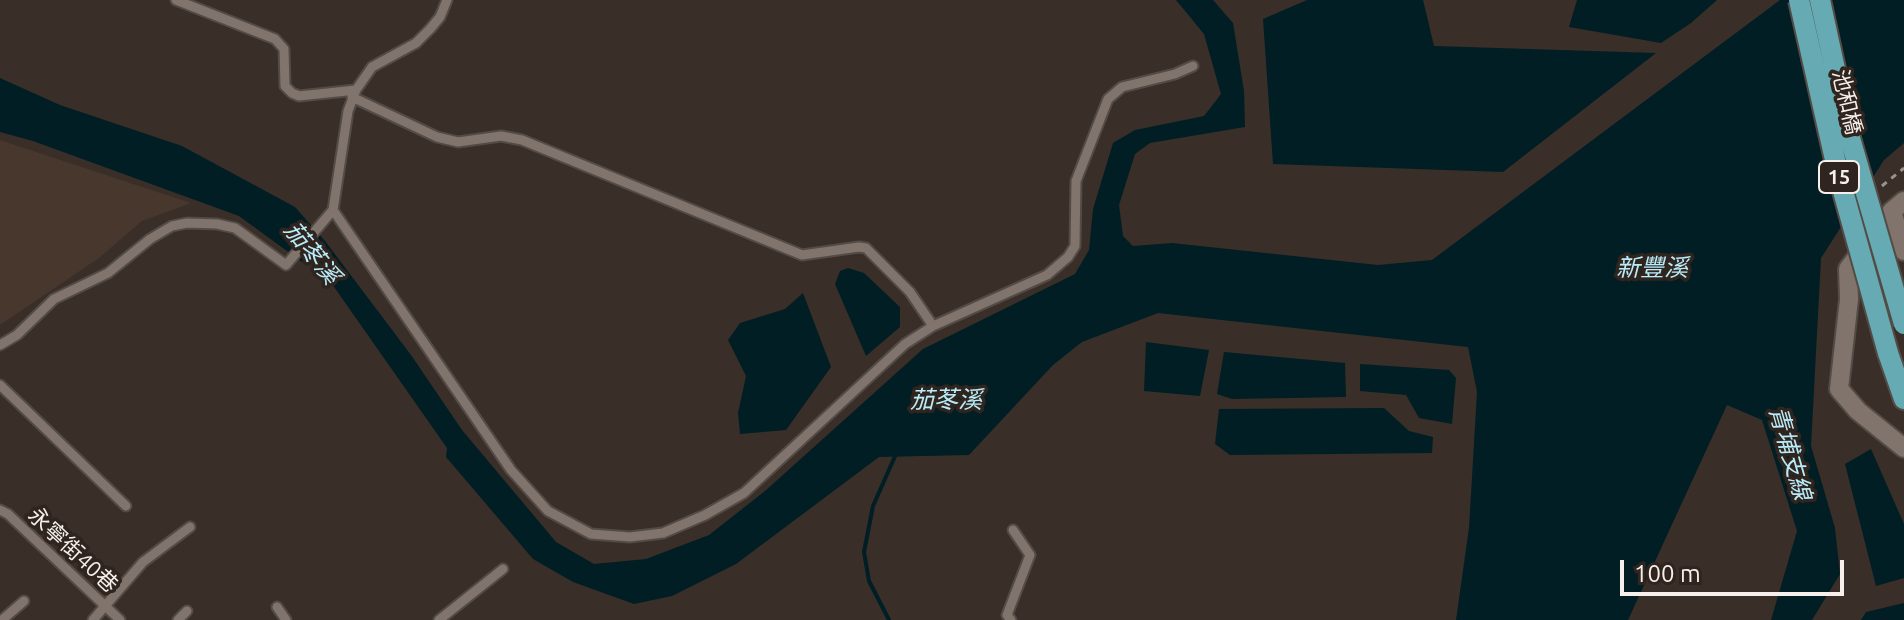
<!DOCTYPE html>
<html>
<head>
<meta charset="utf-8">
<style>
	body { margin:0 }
	#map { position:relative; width:1904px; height:620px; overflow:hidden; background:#392e28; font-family:Ubuntu,sans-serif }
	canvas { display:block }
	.scale { position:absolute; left:1620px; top:560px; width:224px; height:36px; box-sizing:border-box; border:4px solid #f6efeb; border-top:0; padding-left:10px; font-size:24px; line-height:28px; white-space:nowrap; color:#f6efeb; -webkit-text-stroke:6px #2f251e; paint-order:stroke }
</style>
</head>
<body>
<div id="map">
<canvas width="1904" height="620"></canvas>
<div class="scale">100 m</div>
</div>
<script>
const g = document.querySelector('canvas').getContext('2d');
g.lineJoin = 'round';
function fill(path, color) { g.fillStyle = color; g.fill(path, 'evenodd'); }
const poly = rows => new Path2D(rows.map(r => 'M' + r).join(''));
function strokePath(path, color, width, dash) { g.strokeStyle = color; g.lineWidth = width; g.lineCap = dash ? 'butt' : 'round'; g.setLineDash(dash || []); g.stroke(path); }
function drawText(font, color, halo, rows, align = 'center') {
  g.font = font + ' Ubuntu,"Noto Sans TC",sans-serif'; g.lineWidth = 7; g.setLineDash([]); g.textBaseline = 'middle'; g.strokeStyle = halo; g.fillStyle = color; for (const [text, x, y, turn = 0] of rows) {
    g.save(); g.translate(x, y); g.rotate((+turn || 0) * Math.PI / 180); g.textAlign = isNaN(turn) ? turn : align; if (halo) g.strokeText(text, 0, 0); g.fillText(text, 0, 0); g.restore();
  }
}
fill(poly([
	[0,140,191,203,142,221,99,258,0,325]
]), '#47372d');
fill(poly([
	[1176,0,1213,0,1233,23,1244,91,1245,127,1150,143,1135,154,1119,205,1123,236,1133,246,1172,243,1378,265,1432,260,1780,0,1904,0,1904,143,1884,160,1821,258,1811,446,1835,528,1840,574,1812,620,1771,620,1797,531,1762,420,1727,405,1628,620,1456,620,1469,528,1477,392,1468,347,1158,313,1082,342,1053,365,969,455,879,457,736,564,672,596,634,604,573,582,533,559,446,457,447,448,318,264,302,262,239,216,33,141,0,132,0,78,60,105,182,146,295,207,325,241,411,355,462,430,556,542,594,564,646,559,709,535,765,491,923,349,1075,274,1089,250,1093,209,1113,143,1135,130,1204,116,1221,94,1204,34],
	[1307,0,1423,0,1434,46,1656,53,1503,172,1273,164,1263,19],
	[1577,0,1717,0,1691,23,1661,43,1569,27],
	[848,268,864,273,900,307,900,327,866,356,835,284,840,271],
	[803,293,831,367,786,430,740,434,738,413,746,376,728,340,740,323,785,309],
	[1146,342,1209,350,1200,396,1144,391],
	[1224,352,1345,363,1346,397,1232,399,1217,394],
	[1360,364,1449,370,1456,378,1452,424,1419,418,1406,395,1360,391],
	[1384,408,1409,431,1433,437,1432,453,1230,455,1215,444,1219,409],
	[1871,449,1904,524,1904,578,1876,586,1845,464],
	[1904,603,1904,620,1861,620,1866,612]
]), '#011e25');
strokePath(poly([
	[889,620,869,581,864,552,873,506,896,454]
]), '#011e25', 4);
const service = poly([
	[176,0,275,39,284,49,285,86,292,93,299,96,356,90],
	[447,0,440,17,430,29,416,43,372,67,356,90,348,111,333,210,511,470,548,511,591,534,630,537,663,533,705,515,744,493,905,344,933,326,1047,275,1068,257,1075,246,1076,181,1108,99,1122,87,1175,74,1193,66],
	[352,97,437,137,458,142,501,136,522,140,802,255,859,247,866,248,910,292,933,326],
	[0,345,17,335,54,299,108,273,150,239,172,226,187,223,217,224,235,228,286,265,333,210],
	[0,385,126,506],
	[0,510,8,514,120,620],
	[277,607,286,620],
	[2,620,24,601],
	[93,620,143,562,190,527],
	[178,620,187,611],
	[439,620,503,569],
	[1011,620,1007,615,1030,555,1013,530]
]);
const minor = poly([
	[1904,201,1892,211,1848,269,1849,299,1839,389,1858,411,1904,448],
	[1892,211,1904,251]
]);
const primary = poly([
	[1888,353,1904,399]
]);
strokePath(service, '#534b45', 13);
strokePath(minor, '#534b45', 22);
strokePath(primary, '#534b45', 24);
strokePath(poly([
	[1882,186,1904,168]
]), '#9c938e', 3, [6, 6]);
strokePath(service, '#80746d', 9);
strokePath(minor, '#80746d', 18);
strokePath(primary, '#66abb3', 20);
const primaryBridge = poly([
	[1799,0,1838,173,1888,353],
	[1820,0,1850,138,1904,324]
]);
strokePath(primaryBridge, '#534b45', 24, []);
strokePath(primaryBridge, '#66abb3', 20);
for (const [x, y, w] of [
	[1839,177,40]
]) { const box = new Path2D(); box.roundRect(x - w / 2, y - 16, w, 32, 6); g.fillStyle = '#2f251e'; g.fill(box); strokePath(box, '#f6efeb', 2); }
drawText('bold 20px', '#f6efeb', null, [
	["15",1839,177]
]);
drawText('22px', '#f6efeb', '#2f251e', [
	["池和橋",1847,102,77],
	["永寧街40巷",73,550,43]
]);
drawText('italic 24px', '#b9ecfb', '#2f251e', [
	["茄苳溪",312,253,51],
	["新豐溪",1652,268],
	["茄苳溪",946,400],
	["青埔支線",1790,453,74]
]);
</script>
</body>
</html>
